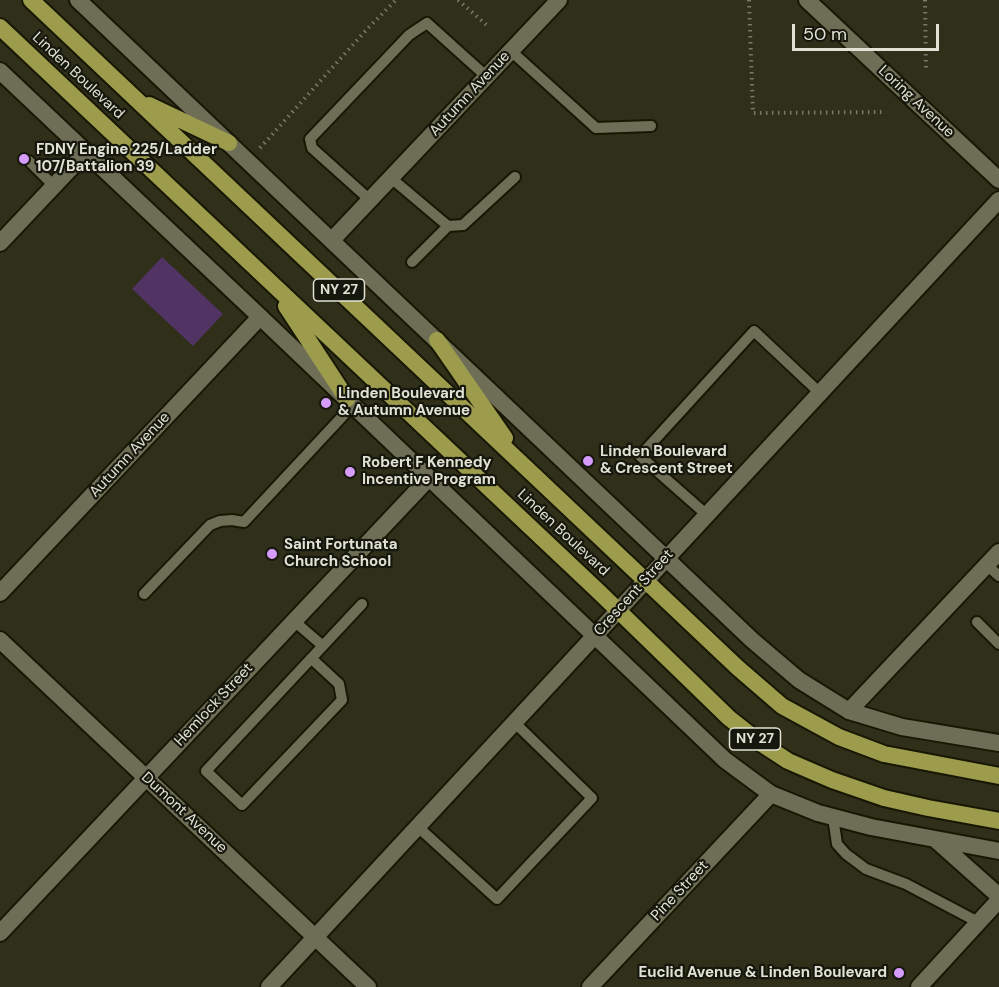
<!DOCTYPE html>
<html>
<head>
<meta charset="utf-8">
<style>
	body { margin:0 }
	#map { position:relative; width:999px; height:987px; overflow:hidden; background:#2f2f1a; font-family:"DM Sans",sans-serif }
	canvas { display:block }
	.scale { position:absolute; left:792px; top:24px; width:147px; height:27px; box-sizing:border-box; border:3px solid #e1e2d5; border-top:0; padding-left:8px; font-size:18px; line-height:21px; white-space:nowrap; color:#e1e2d5; -webkit-text-stroke:4px #16170d; paint-order:stroke }
</style>
</head>
<body>
<div id="map">
<canvas width="999" height="987"></canvas>
<div class="scale">50 m</div>
</div>
<script>
const g = document.querySelector('canvas').getContext('2d');
g.lineJoin = 'round';
function fill(path, color) { g.fillStyle = color; g.fill(path, 'evenodd'); }
const poly = rows => new Path2D(rows.map(r => 'M' + r).join(''));
function strokePath(path, color, width, dash) { g.strokeStyle = color; g.lineWidth = width; g.lineCap = dash ? 'butt' : 'round'; g.setLineDash(dash || []); g.stroke(path); }
function drawText(font, color, halo, rows, align = 'center') {
  g.font = font + ' "DM Sans",sans-serif'; g.lineWidth = 4.5; g.setLineDash([]); g.textBaseline = 'middle'; g.strokeStyle = halo; g.fillStyle = color; for (const [text, x, y, turn = 0] of rows) {
    g.save(); g.translate(x, y); g.rotate((+turn || 0) * Math.PI / 180); g.textAlign = isNaN(turn) ? turn : align; if (halo) g.strokeText(text, 0, 0); g.fillText(text, 0, 0); g.restore();
  }
}
fill(poly([
	[162,257,223,314,193,346,132,289]
]), '#513364');
const service = poly([
	[511,51,596,128,651,126],
	[29,161,54,186],
	[391,178,448,226,463,225,515,177],
	[370,200,312,148,310,139,409,35,427,23,487,77],
	[412,262,448,226],
	[707,515,640,456,754,331,820,393],
	[987,565,999,576],
	[144,594,210,525,220,521,232,520,244,522,353,405],
	[294,621,323,646],
	[977,622,999,644],
	[312,659,339,684,342,700,242,805,206,771,362,604],
	[833,817,837,844,846,854,866,869,906,884,978,922],
	[418,827,497,899,592,798,515,723]
]);
const minor = poly([
	[807,0,999,180],
	[332,240,559,0],
	[0,243,86,152],
	[0,593,260,317],
	[0,640,368,987],
	[849,711,999,552],
	[0,933,429,478],
	[269,987,999,200],
	[590,987,771,794],
	[919,987,999,900]
]);
const tertiary = poly([
	[78,0,752,640,799,680,849,711,902,727,999,743],
	[0,71,253,310,725,760,771,794,818,813,871,827,999,851],
	[936,840,999,896]
]);
const trunk = poly([
	[31,0,738,668,782,706,839,737,884,754,999,776],
	[0,27,598,591,729,718,762,744,788,761,832,780,884,798,928,808,999,821],
	[149,105,229,143],
	[286,306,347,399],
	[437,340,505,438]
]);
strokePath(service, '#171704', 14);
strokePath(minor, '#171704', 20);
strokePath(tertiary, '#171704', 20);
strokePath(trunk, '#171704', 20);
strokePath(poly([
	[458,0,489,27],
	[749,0,753,113,886,112],
	[925,0,926,72],
	[260,148,368,28,396,0]
]), '#797968', 4, [1.5, 4.5]);
strokePath(service, '#6e6e57', 10);
strokePath(minor, '#6e6e57', 16);
strokePath(tertiary, '#6e6e57', 16);
strokePath(trunk, '#9c9c4c', 16);
for (const [x, y, r, color] of [
	[24,159,6,"#d59cfb"],
	[326,403,6,"#d59cfb"],
	[588,461,6,"#d59cfb"],
	[350,472,6,"#d59cfb"],
	[272,554,6,"#d59cfb"],
	[899,973,6,"#d59cfb"]
]) { const dot = new Path2D(); dot.arc(x, y, r, 0, 2 * Math.PI); g.fillStyle = color; g.fill(dot); strokePath(dot, '#16170d', 2); }
for (const [x, y, w] of [
	[339,290,51],
	[755,739,51]
]) { const box = new Path2D(); box.roundRect(x - w / 2, y - 11, w, 22, 4.5); g.fillStyle = '#16170d'; g.fill(box); strokePath(box, '#e1e2d5', 1.5); }
drawText('bold 14px', '#e1e2d5', null, [
	["NY 27",339,290],
	["NY 27",755,739]
]);
drawText('15px', '#e1e2d5', '#16170d', [
	["Linden Boulevard",78,76,43],
	["Autumn Avenue",470,94,-47],
	["Loring Avenue",916,102,43],
	["Autumn Avenue",130,455,-47],
	["Linden Boulevard",563,533,43],
	["Crescent Street",634,593,-48],
	["Hemlock Street",214,705,-47],
	["Dumont Avenue",184,813,43],
	["Pine Street",680,891,-47]
]);
drawText('bold 15px', '#e1e2d5', '#16170d', [
	["FDNY Engine 225/Ladder",36,150],
	["107/Battalion 39",36,167],
	["Linden Boulevard",338,394],
	["& Autumn Avenue",338,411],
	["Linden Boulevard",600,452],
	["& Crescent Street",600,469],
	["Robert F Kennedy",362,463],
	["Incentive Program",362,480],
	["Saint Fortunata",284,545],
	["Church School",284,562],
	["Euclid Avenue & Linden Boulevard",887,973,"right"]
], 'left');
</script>
</body>
</html>
